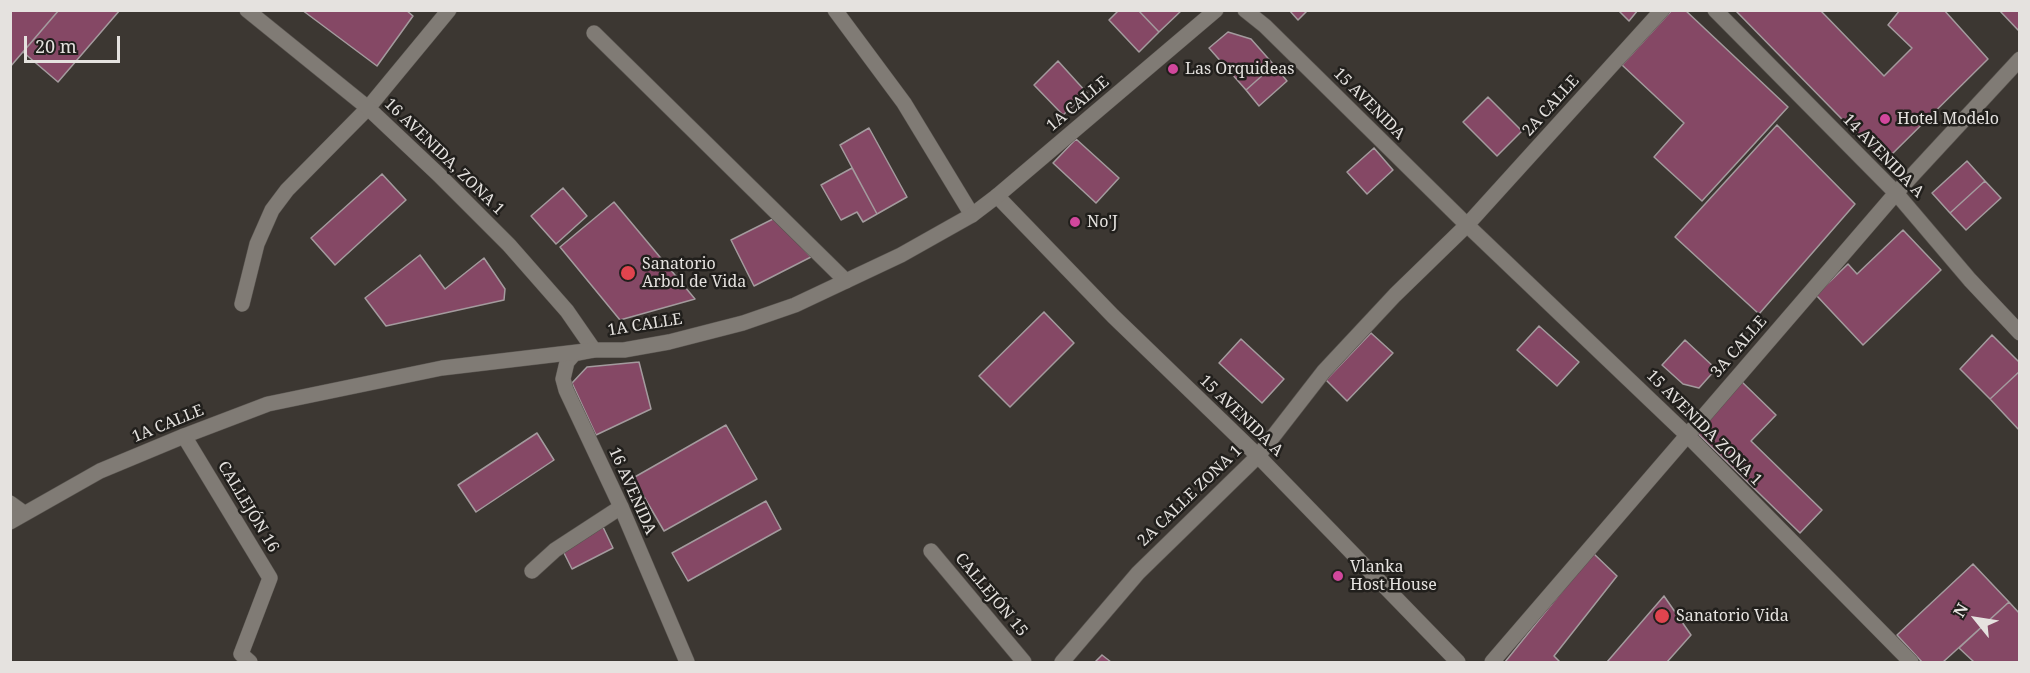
<!DOCTYPE html>
<html>
<head>
<meta charset="utf-8">
<style>
	body { margin:0 }
	#map { position:relative; width:2030px; height:673px; overflow:hidden; background:#3c3732; font-family:"Noto Serif",serif }
	canvas { display:block }
	.frame { position:absolute; inset:0; border:12px solid #e5e2df; pointer-events:none }
	.north { position:absolute; left:1946px; top:589px; width:60px; height:60px; -webkit-text-stroke:4px #211f1c; paint-order:stroke; rotate:300deg; font-size:16px; font-weight:700; line-height:24px; text-align:center; color:#e5e2df }
	.north::after { content:''; display:block; margin:auto; width:21px; height:27px; background:#e5e2df; clip-path:polygon(50% 0,100% 100%,50% 72%,0 100%) }
	.scale { position:absolute; left:24px; top:36px; width:96px; height:27px; box-sizing:border-box; border:3px solid #e5e2df; border-top:0; padding-left:8px; font-size:18px; line-height:21px; white-space:nowrap; color:#e5e2df; -webkit-text-stroke:4px #211f1c; paint-order:stroke }
</style>
</head>
<body>
<div id="map">
<canvas width="2030" height="673"></canvas>
<div class="frame"></div>
<div class="north">N</div>
<div class="scale">20 m</div>
</div>
<script>
const g = document.querySelector('canvas').getContext('2d');
g.lineJoin = 'round';
function fill(path, color) { g.fillStyle = color; g.fill(path, 'evenodd'); }
const poly = rows => new Path2D(rows.map(r => 'M' + r).join(''));
function strokePath(path, color, width, dash) { g.strokeStyle = color; g.lineWidth = width; g.lineCap = dash ? 'butt' : 'round'; g.setLineDash(dash || []); g.stroke(path); }
function drawText(font, color, halo, rows, align = 'center') {
  g.font = font + ' "Noto Serif",serif'; g.lineWidth = 5; g.setLineDash([]); g.textBaseline = 'middle'; g.strokeStyle = halo; g.fillStyle = color; for (const [text, x, y, turn = 0] of rows) {
    g.save(); g.translate(x, y); g.rotate((+turn || 0) * Math.PI / 180); g.textAlign = isNaN(turn) ? turn : align; if (halo) g.strokeText(text, 0, 0); g.fillText(text, 0, 0); g.restore();
  }
}
const building = poly([
	[10,10,59,10,10,67,10,10],
	[59,10,120,10,58,82,23,52,59,10],
	[302,10,406,10,413,16,377,66,302,10],
	[1119,10,1138,10,1159,32,1139,52,1109,20,1119,10],
	[1138,10,1182,10,1159,32,1138,10],
	[1289,10,1308,10,1298,20,1289,10],
	[1618,10,1638,10,1629,21,1618,10],
	[1672,10,1685,10,1788,107,1702,201,1654,157,1684,123,1622,65,1672,10],
	[1735,10,1820,10,1884,76,1912,48,1888,25,1900,10,1944,10,1988,59,1884,162,1735,10],
	[1999,10,2020,10,2020,28,2018,30,1999,10],
	[1228,32,1251,39,1274,65,1246,90,1209,48,1228,32],
	[1058,61,1087,93,1063,115,1034,85,1058,61],
	[1274,65,1287,81,1259,106,1246,90,1274,65],
	[1488,97,1522,131,1497,156,1463,122,1488,97],
	[1777,125,1855,204,1759,314,1675,237,1777,125],
	[869,128,907,197,877,214,840,145,869,128],
	[1076,139,1119,178,1096,203,1053,163,1076,139],
	[1374,148,1393,170,1367,194,1347,172,1374,148],
	[1967,161,1985,181,1950,213,1932,193,1967,161],
	[852,168,877,214,863,222,857,212,841,220,821,185,852,168],
	[382,174,406,200,335,265,311,238,382,174],
	[1985,181,2001,198,1966,230,1950,213,1985,181],
	[563,188,587,216,556,244,531,216,563,188],
	[614,202,695,299,620,320,560,247,614,202],
	[775,218,811,257,754,286,731,240,775,218],
	[1903,230,1941,270,1863,345,1816,295,1848,264,1857,274,1903,230],
	[420,255,445,289,484,258,505,289,504,300,386,326,365,298,420,255],
	[1044,312,1074,343,1010,407,979,376,1044,312],
	[1539,326,1579,362,1557,386,1517,350,1539,326],
	[1371,333,1393,353,1347,401,1326,380,1371,333],
	[1992,335,2020,363,2020,371,1990,399,1960,369,1992,335],
	[1241,339,1284,379,1262,403,1219,363,1241,339],
	[1685,340,1716,369,1699,388,1683,384,1662,365,1685,340],
	[639,362,651,409,596,435,572,383,587,367,639,362],
	[2020,371,2020,431,1990,399,2020,371],
	[1740,380,1776,415,1751,441,1822,510,1800,533,1693,429,1740,380],
	[726,425,757,479,664,531,633,478,726,425],
	[537,433,554,460,476,512,458,485,537,433],
	[766,501,781,529,688,581,672,553,766,501],
	[603,527,613,548,572,569,562,549,603,527],
	[1593,553,1617,576,1554,656,1560,662,1505,662,1593,553],
	[1973,564,2009,602,1943,662,1922,662,1897,635,1973,564],
	[1664,596,1691,635,1667,662,1607,662,1664,596],
	[2009,602,2020,614,2020,662,1974,662,1959,648,2009,602],
	[1102,655,1111,662,1095,662,1102,655]
]);
fill(building, '#854865');
strokePath(building, '#a49b9e', 1.5);
const lane = poly([
	[835,10,904,103,972,215],
	[594,33,846,281],
	[242,304,257,244,272,210,287,190,368,108,449,10],
	[184,436,270,578,241,654,250,662],
	[532,571,555,550,621,507]
]);
const street = poly([
	[247,10,368,108,439,175,509,245,567,311,594,350,574,354,567,362,563,379,566,390,621,507,687,662],
	[1245,10,1265,26,1467,225,1687,435,1911,662],
	[1715,10,1896,193,1970,280,2020,333],
	[997,196,1113,316,1258,456,1458,662],
	[10,503,24,513],
	[931,551,1024,662],
	[1062,662,1138,573,1258,456,1324,371,1395,295,1467,225,1662,10],
	[1492,662,1896,193,2020,59]
]);
const secondary = poly([
	[10,522,100,471,184,436,268,404,442,368,594,350,624,350,669,342,743,323,795,305,901,255,972,215,997,196,1216,10]
]);
strokePath(lane, '#595550', 16);
strokePath(street, '#595550', 16);
strokePath(secondary, '#595550', 16);
strokePath(lane, '#807b75', 15);
strokePath(street, '#807b75', 15);
strokePath(secondary, '#807b75', 15);
for (const [x, y, r, color] of [
	[1173,69,6,"#d1479c"],
	[1885,119,6,"#d1479c"],
	[1075,222,6,"#d1479c"],
	[628,273,8,"#e0444e"],
	[1338,576,6,"#d1479c"],
	[1662,616,8,"#e0444e"]
]) { const dot = new Path2D(); dot.arc(x, y, r, 0, 2 * Math.PI); g.fillStyle = color; g.fill(dot); strokePath(dot, '#211f1c', 2); }
drawText('16px', '#e5e2df', '#211f1c', [
	["Las Orquideas",1185,69],
	["Hotel Modelo",1897,119],
	["No'J",1087,222],
	["Sanatorio",642,264],
	["Arbol de Vida",642,282],
	["Vlanka",1350,567],
	["Host House",1350,585],
	["Sanatorio Vida",1676,616]
], 'left');
drawText('16px', '#e5e2df', '#211f1c', [
	["1A CALLE",1078,104,-40],
	["15 AVENIDA",1369,104,45],
	["2A CALLE",1551,106,-48],
	["14 AVENIDA A",1883,156,46],
	["16 AVENIDA, ZONA 1",444,157,44],
	["1A CALLE",645,325,-9],
	["3A CALLE",1739,347,-49],
	["15 AVENIDA A",1241,416,44],
	["1A CALLE",168,424,-22],
	["15 AVENIDA ZONA 1",1704,428,45],
	["16 AVENIDA",632,491,66],
	["2A CALLE ZONA 1",1190,496,-44],
	["CALLEJÓN 16",248,507,59],
	["CALLEJÓN 15",991,595,50]
]);
</script>
</body>
</html>
